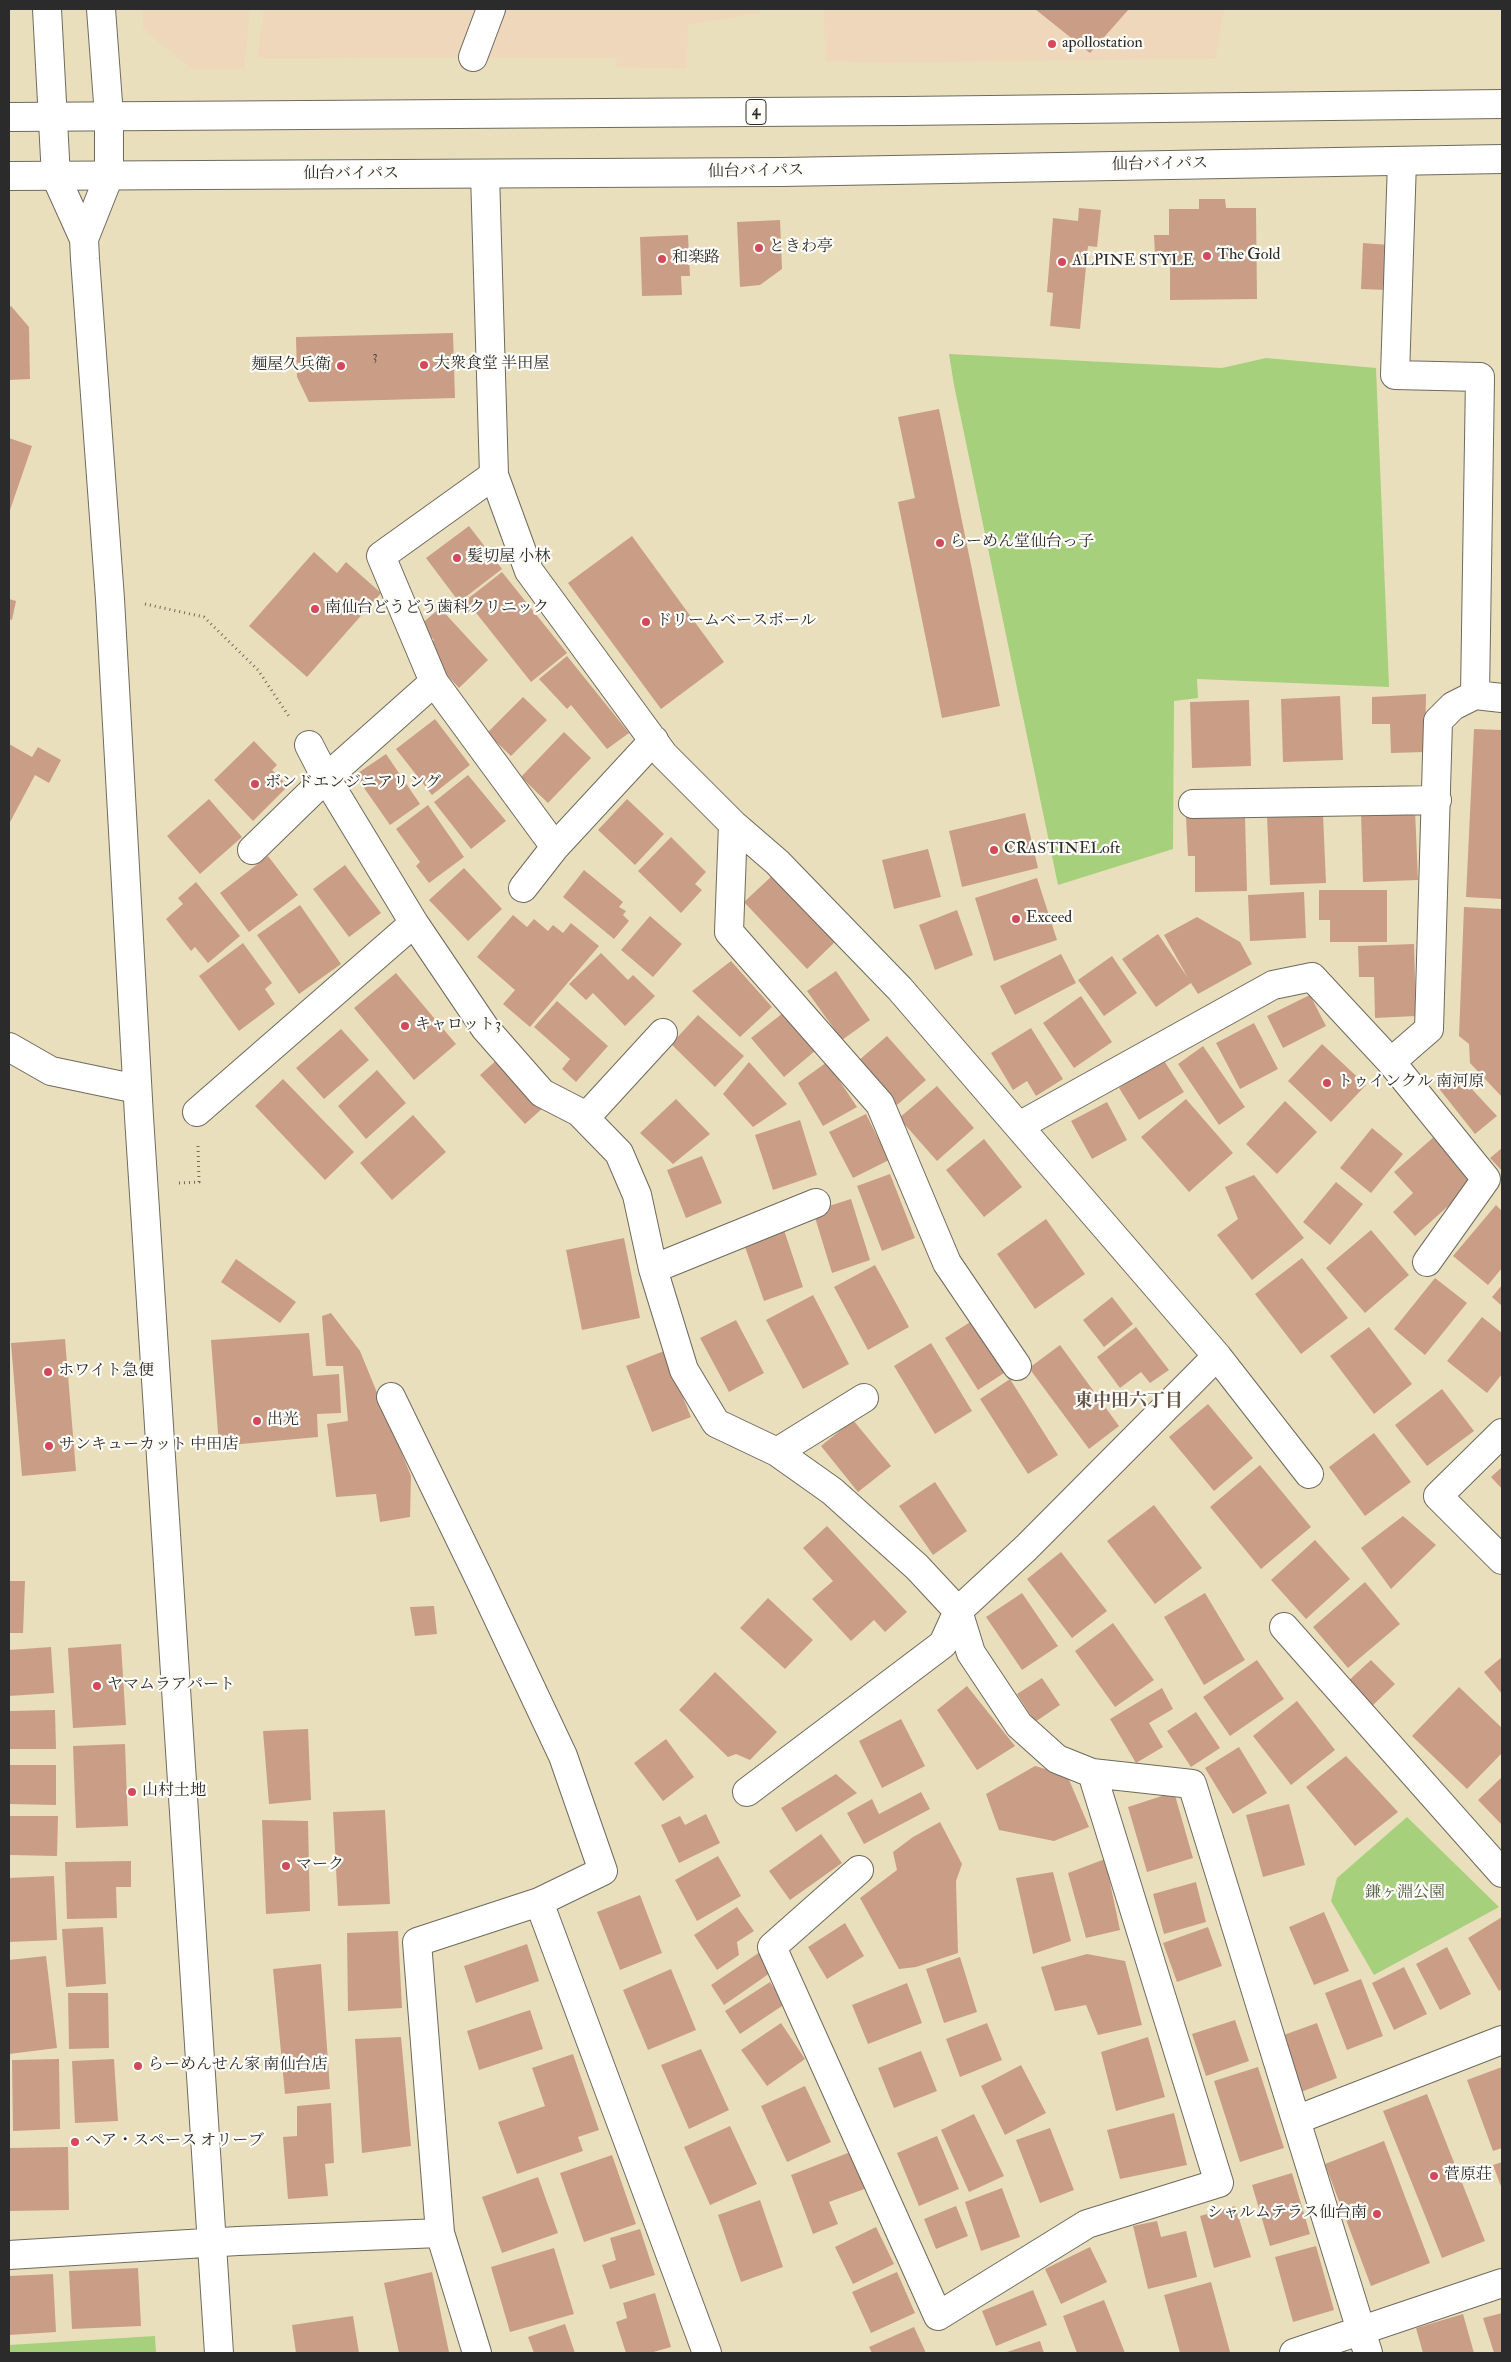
<!DOCTYPE html>
<html>
<head>
<meta charset="utf-8">
<style>
	body { margin:0 }
	#map { position:relative; width:1511px; height:2362px; overflow:hidden; background:#eadfbc; font-family:"IM FELL Double Pica",serif }
	canvas { display:block }
	.frame { position:absolute; inset:0; border:10px solid #2b2b2b; pointer-events:none }
</style>
</head>
<body>
<div id="map">
<canvas width="1511" height="2362"></canvas>
<div class="frame"></div>
</div>
<script>
const g = document.querySelector('canvas').getContext('2d');
g.lineJoin = 'round';
function fill(path, color) { g.fillStyle = color; g.fill(path, 'evenodd'); }
const poly = rows => new Path2D(rows.map(r => 'M' + r).join(''));
function strokePath(path, color, width, dash) { g.strokeStyle = color; g.lineWidth = width; g.lineCap = dash ? 'butt' : 'round'; g.setLineDash(dash || []); g.stroke(path); }
function drawText(font, color, halo, rows, align = 'center') {
  g.font = font + ' "IM FELL Double Pica","Noto Serif JP",serif'; g.lineWidth = 4.5; g.setLineDash([]); g.textBaseline = 'middle'; g.strokeStyle = halo; g.fillStyle = color; for (const [text, x, y, turn = 0] of rows) {
    g.save(); g.translate(x, y); g.rotate((+turn || 0) * Math.PI / 180); g.textAlign = isNaN(turn) ? turn : align; if (halo) g.strokeText(text, 0, 0); g.fillText(text, 0, 0); g.restore();
  }
}
fill(poly([
	[142,9,250,9,245,69,191,69,143,28],
	[264,9,763,9,758,13,688,25,687,68,617,67,616,57,257,58],
	[824,9,1224,9,1216,58,884,63,825,61]
]), '#eed7bb');
fill(poly([
	[949,354,1222,368,1266,358,1376,368,1389,687,1197,679,1198,698,1174,701,1173,849,1058,885,954,385],
	[1407,1817,1499,1907,1374,1975,1331,1901,1337,1878],
	[155,2336,156,2353,9,2353,9,2345]
]), '#a6d07c');
fill(poly([
	[1035,9,1129,9,1090,53],
	[1199,199,1225,199,1226,208,1256,208,1257,299,1170,300,1170,256,1155,255,1154,235,1169,235,1169,209,1199,209],
	[1079,208,1101,210,1097,247,1088,246,1080,329,1050,326,1053,293,1047,292,1053,218,1078,221],
	[780,220,782,269,760,285,740,287,737,222],
	[688,235,690,276,681,276,682,295,642,296,640,237],
	[1363,243,1389,245,1387,290,1361,289],
	[11,306,29,327,30,379,9,380,9,307],
	[453,333,455,398,309,402,297,377,296,337],
	[939,409,1000,706,942,718,898,502,915,498,898,417],
	[9,438,32,446,9,513],
	[469,526,502,569,459,602,426,558],
	[632,536,724,662,661,709,568,583],
	[314,552,337,573,346,562,381,593,307,677,249,626],
	[502,572,567,653,531,682,473,609,468,613,461,604],
	[9,599,16,601,12,620,9,619],
	[440,608,488,660,459,688,437,664,431,643,434,640,420,625],
	[567,656,629,733,607,749,571,705,567,709,539,679],
	[1426,694,1425,752,1391,753,1390,724,1372,724,1372,697],
	[1340,696,1343,760,1283,762,1281,699],
	[523,697,547,720,511,756,487,733],
	[1249,700,1251,766,1192,768,1190,702],
	[435,719,470,765,432,795,396,749],
	[1474,729,1502,730,1502,899,1466,897],
	[564,732,591,758,548,803,521,777],
	[254,741,277,765,272,770,288,786,253,821,214,780],
	[9,744,32,757,38,747,61,760,49,783,35,775,9,824],
	[386,754,420,804,390,825,355,775],
	[468,775,506,821,471,849,434,802],
	[209,799,242,837,200,874,167,836],
	[627,799,664,834,635,865,598,830],
	[428,805,464,857,429,883,416,866,420,862,396,829],
	[1415,810,1418,880,1363,882,1361,812],
	[1025,813,1038,868,962,887,949,831],
	[1323,814,1326,883,1270,885,1267,816],
	[1245,816,1247,891,1195,892,1195,856,1188,856,1186,817],
	[671,837,706,872,695,884,702,890,681,913,638,871],
	[928,849,941,897,894,909,882,860],
	[268,856,298,895,249,932,220,893],
	[345,865,381,913,349,937,313,889],
	[464,868,502,909,468,941,429,900],
	[584,870,623,902,619,907,626,911,623,915,629,921,614,939,563,897],
	[773,875,835,942,807,969,744,902],
	[1037,878,1057,940,994,961,975,898],
	[196,882,240,936,208,963,195,947,191,951,166,919,183,904,178,898],
	[1319,890,1387,890,1387,942,1330,942,1330,920,1319,920],
	[1304,892,1306,938,1250,941,1248,895],
	[300,905,341,964,299,994,257,935],
	[1464,907,1502,909,1502,1097,1470,1063,1469,1044,1459,1036],
	[957,910,973,955,935,970,919,925],
	[513,915,527,927,534,919,548,931,553,925,563,933,571,923,599,946,530,1027,503,1004,515,990,477,957],
	[650,916,682,944,653,977,621,950],
	[1197,917,1240,942,1252,964,1198,994,1191,983,1156,1007,1122,959,1158,934,1188,978,1164,935],
	[243,943,272,983,265,989,275,1004,239,1031,199,976],
	[1414,944,1416,1016,1375,1018,1374,977,1359,977,1358,946],
	[601,953,628,980,633,975,655,996,625,1026,593,993,586,1000,569,984],
	[1061,954,1076,983,1015,1015,1000,986],
	[1112,956,1137,993,1104,1016,1078,980],
	[731,961,772,1007,740,1037,692,991],
	[836,971,870,1020,842,1040,807,991],
	[396,973,456,1044,414,1080,354,1008],
	[1310,995,1326,1026,1283,1048,1267,1016],
	[1081,996,1112,1042,1074,1068,1043,1023],
	[557,1001,608,1046,576,1082,562,1069,570,1059,534,1027],
	[783,1013,815,1051,784,1077,751,1038],
	[698,1015,744,1056,715,1087,671,1044],
	[1254,1023,1278,1069,1240,1089,1216,1043],
	[1031,1028,1063,1079,1036,1096,1027,1081,1013,1090,991,1053],
	[341,1029,369,1060,324,1099,296,1068],
	[887,1036,926,1080,897,1105,858,1061],
	[1322,1044,1366,1085,1331,1122,1288,1081],
	[1203,1046,1245,1107,1219,1125,1178,1064],
	[500,1057,545,1106,525,1124,480,1075],
	[1163,1059,1184,1092,1139,1120,1119,1088],
	[749,1062,787,1104,753,1127,723,1094],
	[827,1062,857,1107,823,1126,798,1083],
	[377,1070,406,1103,366,1139,338,1106],
	[1455,1071,1497,1116,1475,1134,1437,1086],
	[283,1079,354,1152,325,1180,255,1106],
	[937,1086,974,1128,937,1161,899,1118],
	[676,1099,710,1134,673,1164,640,1133],
	[1186,1099,1233,1153,1189,1192,1141,1137],
	[1285,1101,1317,1132,1277,1174,1246,1144],
	[1107,1102,1127,1140,1092,1159,1071,1121],
	[866,1114,889,1160,853,1178,829,1132],
	[413,1115,446,1152,392,1200,360,1163],
	[800,1120,817,1175,773,1190,755,1135],
	[1372,1128,1403,1154,1371,1193,1340,1168],
	[1436,1135,1477,1180,1415,1236,1393,1212,1413,1193,1394,1172],
	[984,1139,1022,1187,984,1217,946,1170],
	[1502,1148,1502,1171,1490,1158],
	[702,1156,722,1203,686,1218,667,1170],
	[890,1174,915,1238,882,1251,857,1186],
	[1254,1175,1304,1238,1252,1280,1217,1235,1238,1219,1225,1187],
	[1336,1182,1363,1204,1330,1245,1303,1222],
	[851,1199,870,1260,832,1273,813,1211],
	[1496,1205,1502,1211,1502,1268,1488,1285,1453,1256],
	[1046,1219,1085,1274,1035,1309,997,1254],
	[784,1230,803,1287,764,1301,744,1244],
	[1371,1230,1409,1275,1365,1313,1326,1268],
	[624,1238,640,1318,582,1330,566,1250],
	[1302,1258,1348,1318,1301,1354,1255,1294],
	[236,1259,296,1302,280,1323,221,1282],
	[875,1265,909,1327,868,1350,834,1287],
	[1435,1278,1467,1303,1425,1355,1394,1329],
	[1502,1285,1502,1306,1492,1297],
	[813,1295,849,1364,803,1389,766,1320],
	[1112,1297,1133,1324,1104,1347,1083,1320],
	[331,1313,360,1351,411,1476,410,1517,380,1522,376,1494,336,1497,327,1424,348,1421,343,1366,326,1366,322,1316],
	[1482,1317,1502,1333,1502,1374,1487,1393,1447,1361],
	[975,1319,1007,1371,978,1390,945,1338],
	[736,1320,764,1373,729,1392,700,1338],
	[1136,1327,1169,1370,1150,1383,1141,1372,1120,1388,1097,1357],
	[1369,1327,1412,1384,1374,1414,1330,1356],
	[309,1333,313,1376,339,1374,341,1413,317,1414,318,1437,219,1446,211,1340],
	[65,1339,76,1471,22,1476,11,1343],
	[931,1343,972,1411,935,1434,894,1366],
	[1060,1345,1119,1426,1089,1449,1029,1368],
	[664,1351,691,1417,652,1432,626,1366],
	[1010,1379,1058,1455,1028,1474,980,1399],
	[1442,1389,1474,1431,1427,1466,1395,1425],
	[1208,1404,1253,1458,1214,1491,1169,1437],
	[853,1420,891,1466,858,1492,821,1446],
	[1374,1433,1411,1482,1365,1516,1329,1467],
	[1260,1465,1311,1527,1261,1569,1210,1507],
	[1502,1467,1502,1489,1491,1477],
	[935,1482,967,1531,933,1555,899,1506],
	[1154,1505,1202,1568,1155,1604,1107,1541],
	[1403,1516,1436,1545,1391,1589,1361,1548],
	[827,1526,907,1612,885,1632,874,1620,851,1641,812,1599,833,1581,803,1548],
	[1315,1540,1350,1579,1306,1619,1271,1580],
	[1061,1552,1107,1611,1072,1638,1027,1579],
	[9,1581,25,1581,23,1633,9,1633],
	[1365,1582,1400,1624,1348,1668,1313,1627],
	[1022,1593,1058,1646,1022,1670,986,1617],
	[1205,1593,1245,1660,1204,1685,1164,1617],
	[768,1598,813,1640,785,1669,740,1628],
	[434,1606,437,1634,415,1636,410,1607],
	[1113,1623,1154,1680,1115,1707,1075,1651],
	[121,1644,126,1725,73,1728,68,1648],
	[51,1647,54,1693,9,1696,9,1650],
	[1502,1657,1502,1694,1484,1672],
	[1257,1660,1284,1699,1230,1736,1203,1697],
	[1371,1660,1395,1684,1371,1707,1347,1682],
	[715,1672,777,1732,750,1760,736,1754,728,1757,679,1710],
	[1042,1678,1060,1705,1035,1722,1017,1694],
	[967,1686,1015,1746,977,1770,937,1710],
	[1459,1687,1502,1728,1502,1753,1467,1789,1412,1736],
	[1162,1688,1173,1709,1149,1723,1163,1747,1136,1763,1110,1719],
	[1297,1701,1335,1750,1291,1785,1253,1736],
	[55,1710,56,1749,9,1749,9,1711],
	[1196,1712,1220,1748,1191,1767,1167,1731],
	[901,1719,925,1766,882,1788,859,1741],
	[308,1729,311,1800,269,1804,263,1731],
	[666,1739,694,1777,663,1801,634,1763],
	[125,1744,128,1826,76,1828,73,1746],
	[1239,1747,1267,1793,1233,1814,1205,1768],
	[1346,1756,1398,1812,1355,1846,1306,1787],
	[9,1765,56,1765,56,1805,9,1804],
	[1035,1766,1067,1775,1089,1827,1054,1841,999,1830,986,1794],
	[836,1774,857,1793,796,1832,781,1808],
	[1502,1777,1502,1825,1478,1800],
	[921,1792,930,1809,864,1844,847,1813,872,1799,879,1814],
	[1174,1792,1193,1858,1147,1872,1128,1807],
	[1289,1804,1305,1865,1263,1877,1246,1815],
	[385,1810,390,1904,338,1906,333,1812],
	[706,1814,720,1843,679,1863,661,1825,680,1816,685,1825],
	[9,1816,58,1816,57,1856,9,1855],
	[262,1820,308,1821,310,1911,266,1914],
	[940,1822,962,1864,956,1881,958,1953,916,1967,899,1969,860,1898,897,1870,893,1852,913,1837],
	[821,1834,842,1863,790,1900,769,1871],
	[718,1856,741,1896,697,1921,675,1880],
	[1105,1859,1120,1930,1086,1938,1068,1873],
	[131,1861,131,1887,116,1887,117,1918,67,1919,65,1862],
	[1053,1872,1071,1941,1033,1954,1016,1878],
	[54,1876,57,1940,9,1942,9,1878],
	[1196,1882,1206,1922,1164,1934,1153,1894],
	[640,1895,662,1953,620,1970,597,1912],
	[737,1907,754,1931,737,1942,739,1955,717,1970,694,1935],
	[1324,1912,1349,1971,1314,1985,1289,1927],
	[1502,1917,1502,1989,1499,1991,1468,1938],
	[845,1923,864,1956,827,1979,808,1947],
	[103,1927,106,1984,66,1987,62,1929],
	[1208,1927,1222,1966,1177,1982,1163,1943],
	[398,1931,402,2008,348,2011,347,1933],
	[527,1944,539,1981,476,2003,464,1966],
	[1447,1947,1471,1994,1440,2010,1416,1964],
	[760,1952,773,1971,724,2005,711,1985],
	[1087,1954,1125,1961,1142,2025,1098,2035,1086,2005,1055,2011,1041,1967],
	[46,1956,57,2048,9,2054,9,1960],
	[960,1957,977,2012,944,2023,926,1969],
	[321,1964,330,2089,285,2094,273,1969],
	[1404,1967,1427,2014,1394,2030,1372,1983],
	[671,1969,696,2030,648,2050,623,1990],
	[1361,1979,1383,2036,1347,2050,1325,1993],
	[770,1982,785,2004,740,2034,725,2011],
	[907,1983,922,2023,868,2044,852,2005],
	[68,1993,108,1993,109,2048,69,2049],
	[530,2010,543,2049,479,2070,467,2031],
	[1235,2020,1249,2061,1206,2076,1192,2034],
	[781,2023,805,2059,767,2086,741,2050],
	[987,2023,1002,2060,960,2077,946,2039],
	[1317,2023,1337,2078,1301,2092,1281,2036],
	[401,2037,411,2146,362,2153,355,2039],
	[1148,2037,1165,2097,1116,2111,1101,2052],
	[701,2049,729,2110,689,2129,661,2065],
	[921,2051,937,2091,894,2108,878,2068],
	[573,2054,599,2130,578,2137,583,2151,517,2174,498,2122,545,2106,532,2068],
	[59,2059,60,2129,13,2131,12,2060],
	[114,2059,118,2121,75,2123,72,2061],
	[1021,2065,1046,2113,1005,2135,981,2086],
	[1258,2067,1284,2148,1240,2162,1214,2081],
	[1502,2067,1502,2148,1493,2151,1467,2080],
	[805,2086,831,2142,787,2162,761,2106],
	[1427,2094,1485,2241,1442,2258,1383,2111],
	[331,2103,334,2163,325,2164,328,2196,288,2199,283,2137,297,2136,297,2106],
	[1174,2113,1187,2165,1120,2179,1107,2130],
	[974,2114,1004,2176,969,2192,941,2130],
	[730,2126,757,2184,710,2205,684,2147],
	[1050,2128,1074,2190,1040,2203,1016,2140],
	[937,2136,959,2189,919,2206,897,2153],
	[1384,2141,1430,2263,1371,2286,1325,2164],
	[68,2147,69,2210,9,2211,9,2148],
	[853,2151,867,2188,829,2202,838,2224,813,2234,791,2175],
	[612,2155,636,2224,584,2242,560,2173],
	[1502,2162,1502,2189,1493,2165],
	[1292,2173,1310,2234,1270,2246,1252,2185],
	[538,2177,558,2233,502,2253,482,2197],
	[1002,2188,1020,2237,981,2251,965,2202],
	[760,2200,783,2267,741,2282,718,2215],
	[956,2206,968,2236,936,2249,924,2219],
	[1235,2206,1251,2257,1214,2268,1200,2216],
	[1157,2221,1161,2237,1186,2231,1197,2277,1148,2289,1133,2226],
	[876,2227,894,2264,853,2284,835,2247],
	[640,2229,655,2275,610,2289,602,2265,616,2260,610,2238],
	[1316,2246,1334,2310,1293,2322,1275,2257],
	[1090,2247,1107,2282,1061,2304,1045,2269],
	[554,2248,574,2314,510,2332,491,2267],
	[138,2268,141,2326,72,2329,69,2271],
	[432,2272,449,2352,399,2353,384,2283],
	[897,2272,915,2313,871,2333,852,2292],
	[53,2274,56,2332,9,2335,9,2276],
	[1211,2282,1230,2352,1180,2353,1164,2295],
	[1033,2290,1047,2325,996,2346,982,2311],
	[655,2293,671,2347,650,2353,626,2353,616,2322,627,2318,623,2303],
	[1104,2300,1125,2353,1077,2353,1063,2316],
	[1502,2313,1502,2353,1494,2353,1483,2318],
	[1463,2314,1474,2353,1423,2353,1416,2328],
	[353,2316,359,2353,296,2353,292,2325],
	[565,2324,575,2353,534,2353,528,2337],
	[914,2327,926,2353,872,2353,869,2347],
	[1040,2341,1044,2353,1004,2353]
]), '#ca9e86');
const minor = poly([
	[47,9,56,177,84,239,85,259,110,599,139,1117,219,2353],
	[473,57,491,9],
	[1402,161,1395,375,1480,377,1475,695,1502,698],
	[485,174,494,475,381,556,434,682,555,847],
	[84,239,109,176,109,116,101,9],
	[494,475,529,571,664,755,733,824,777,862,900,989,1217,1356,1026,1548,958,1611,943,1644,747,1792],
	[309,745,326,778,414,923,485,1028,542,1093,579,1112,619,1153,637,1195,653,1269,684,1370,716,1423,777,1452,832,1491,917,1567,958,1611,971,1653,1019,1725,1057,1759,1092,1773,1192,1784,1368,2353],
	[1193,804,1437,800],
	[733,824,729,932,880,1104,947,1263,1017,1366],
	[252,850,326,778,434,682],
	[523,888,555,847,654,740],
	[9,1047,51,1071,137,1089],
	[1391,1062,1429,1029,1438,721,1453,706,1475,695],
	[197,1112,414,923],
	[585,1118,663,1033],
	[1019,1126,1273,985,1312,977,1391,1062,1486,1179,1427,1262],
	[653,1269,816,1203],
	[1217,1356,1309,1474],
	[391,1397,479,1578,563,1756,603,1871,539,1902,417,1942,440,2233,477,2353],
	[1502,1433,1438,1496,1502,1560],
	[777,1452,864,1398],
	[1284,1627,1502,1873],
	[859,1870,772,1947,938,2316,1087,2224,1219,2183,1092,1773],
	[539,1902,707,2353],
	[1296,2120,1502,2040],
	[9,2255,238,2241,440,2233],
	[1294,2353,1502,2283]
]);
const highway = poly([
	[9,117,904,111,1502,104],
	[9,176,782,172,1502,159]
]);
strokePath(minor, '#6e6a5e', 30);
strokePath(highway, '#6e6a5e', 30);
strokePath(poly([
	[145,604,204,617,258,670,290,718],
	[179,1183,199,1182,198,1146]
]), '#6e6a5e', 3, [1, 4]);
strokePath(minor, '#fff', 28);
strokePath(highway, '#fff', 28);
for (const [x, y, r, color] of [
	[1052,44,5,"#d1495b"],
	[759,248,5,"#d1495b"],
	[1207,256,5,"#d1495b"],
	[662,259,5,"#d1495b"],
	[1062,262,5,"#d1495b"],
	[424,365,5,"#d1495b"],
	[341,366,5,"#d1495b"],
	[940,543,5,"#d1495b"],
	[457,558,5,"#d1495b"],
	[315,609,5,"#d1495b"],
	[646,622,5,"#d1495b"],
	[255,784,5,"#d1495b"],
	[994,850,5,"#d1495b"],
	[1016,919,5,"#d1495b"],
	[405,1026,5,"#d1495b"],
	[1327,1083,5,"#d1495b"],
	[48,1372,5,"#d1495b"],
	[257,1421,5,"#d1495b"],
	[49,1446,5,"#d1495b"],
	[97,1686,5,"#d1495b"],
	[132,1792,5,"#d1495b"],
	[286,1866,5,"#d1495b"],
	[138,2066,5,"#d1495b"],
	[75,2142,5,"#d1495b"],
	[1434,2176,5,"#d1495b"],
	[1377,2214,5,"#d1495b"]
]) { const dot = new Path2D(); dot.arc(x, y, r, 0, 2 * Math.PI); g.fillStyle = color; g.fill(dot); strokePath(dot, '#fdfcf7', 2); }
drawText('14px', '#534842', null, [
	["3",375,357]
]);
for (const [x, y, w] of [
	[756,112,20]
]) { const box = new Path2D(); box.roundRect(x - w / 2, y - 12.5, w, 25, 4); g.fillStyle = '#fdfcf7'; g.fill(box); strokePath(box, '#2b2b2b', 1); }
drawText('bold 15px', '#2b2b2b', null, [
	["4",756,112]
]);
drawText('16px', '#2b2b2b', '#fdfcf7', [
	["apollostation",1062,44],
	["ときわ亭",769,248],
	["The Gold",1217,256],
	["和楽路",672,259],
	["ALPINE STYLE",1072,262],
	["大衆食堂 半田屋",434,365],
	["麺屋久兵衛",331,366,"right"],
	["らーめん堂仙台っ子",950,543],
	["髪切屋 小林",467,558],
	["南仙台どうどう歯科クリニック",325,609],
	["ドリームベースボール",656,622],
	["ボンドエンジニアリング",265,784],
	["CRASTINELoft",1004,850],
	["Exceed",1026,919],
	["キャロット3",415,1026],
	["トゥインクル 南河原",1337,1083],
	["ホワイト急便",58,1372],
	["出光",267,1421],
	["サンキューカット 中田店",59,1446],
	["ヤマムラアパート",107,1686],
	["山村土地",142,1792],
	["マーク",296,1866],
	["らーめんせん家 南仙台店",148,2066],
	["ヘア・スペース オリーブ",85,2142],
	["菅原荘",1444,2176],
	["シャルムテラス仙台南",1367,2214,"right"]
], 'left');
drawText('16px', '#2b2b2b', '#fdfcf7', [
	["仙台バイパス",1160,165,-1],
	["仙台バイパス",756,172,-1],
	["仙台バイパス",351,175]
]);
drawText('16px', '#505d43', '#fdfcf7', [
	["鎌ヶ淵公園",1405,1894]
]);
drawText('bold 18px', '#63534b', '#fdfcf7', [
	["東中田六丁目",1129,1402]
]);
</script>
</body>
</html>
